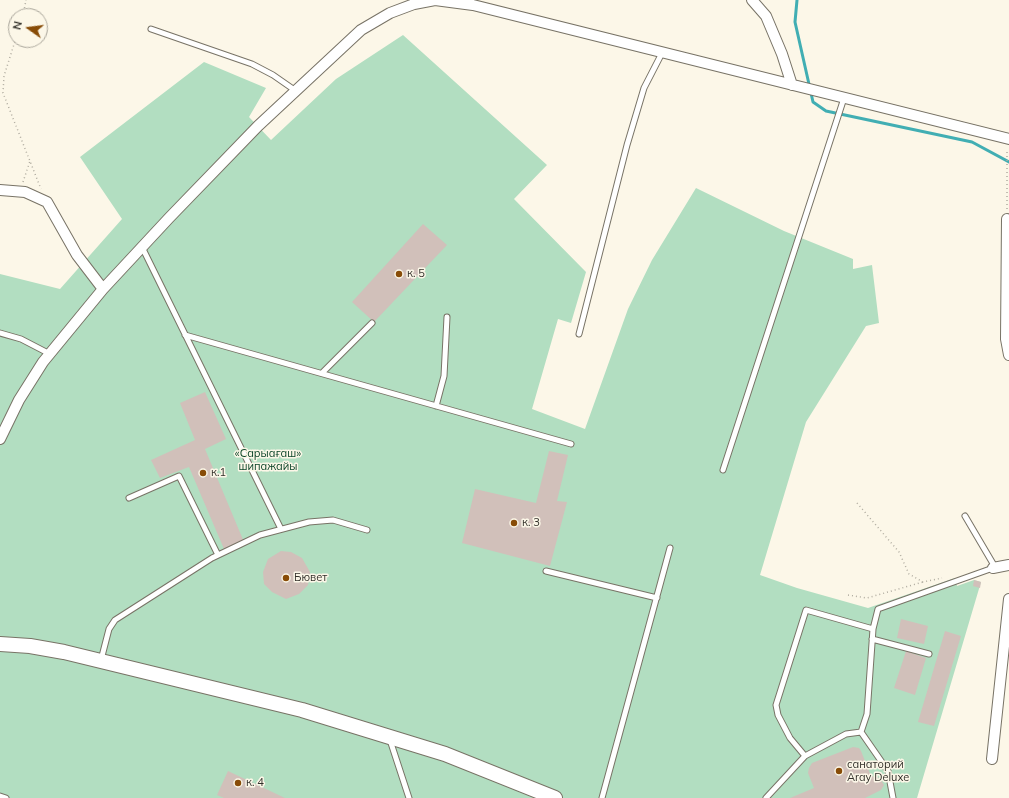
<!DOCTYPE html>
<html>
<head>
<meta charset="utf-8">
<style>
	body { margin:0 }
	#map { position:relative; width:1009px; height:798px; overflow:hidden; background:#fcf7e8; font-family:Mulish,sans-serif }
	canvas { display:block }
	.north { position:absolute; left:8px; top:8px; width:40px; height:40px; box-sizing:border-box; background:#fcf7e8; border:1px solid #aba79c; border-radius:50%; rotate:284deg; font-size:11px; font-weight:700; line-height:16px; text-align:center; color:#32302a }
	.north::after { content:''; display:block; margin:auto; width:14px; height:18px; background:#884c07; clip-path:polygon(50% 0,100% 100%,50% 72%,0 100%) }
</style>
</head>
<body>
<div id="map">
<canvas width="1009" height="798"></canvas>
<div class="north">N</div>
</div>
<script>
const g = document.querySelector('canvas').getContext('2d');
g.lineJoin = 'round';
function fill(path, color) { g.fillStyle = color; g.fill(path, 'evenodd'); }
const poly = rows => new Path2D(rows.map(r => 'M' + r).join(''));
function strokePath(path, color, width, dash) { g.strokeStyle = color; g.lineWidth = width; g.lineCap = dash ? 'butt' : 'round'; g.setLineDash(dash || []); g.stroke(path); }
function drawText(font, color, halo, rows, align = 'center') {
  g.font = font + ' Mulish,sans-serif'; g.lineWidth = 3; g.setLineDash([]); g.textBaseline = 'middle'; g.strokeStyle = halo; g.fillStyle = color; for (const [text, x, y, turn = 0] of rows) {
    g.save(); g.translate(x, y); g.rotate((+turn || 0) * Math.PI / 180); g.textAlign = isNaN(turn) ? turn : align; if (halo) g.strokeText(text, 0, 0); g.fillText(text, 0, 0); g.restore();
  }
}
fill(poly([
	[403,35,547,165,514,199,586,272,571,323,558,319,532,409,585,429,628,309,652,260,696,188,784,231,853,259,853,269,872,265,879,323,866,326,806,422,760,575,797,588,868,608,955,578,957,586,974,580,981,582,917,798,0,798,0,274,60,289,122,219,80,157,204,62,266,88,249,117,271,140,336,79]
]), '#b2dec1');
strokePath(poly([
	[797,0,795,22,813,102,826,111,972,142,1009,162]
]), '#41aeb3', 3);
fill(poly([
	[423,224,447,245,374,322,352,302],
	[205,392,226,439,205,449,244,542,224,549,189,467,160,478,151,460,195,440,180,403],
	[549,451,568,455,557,501,567,502,550,566,462,543,475,489,536,503],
	[281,551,291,552,302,558,310,572,308,585,299,594,286,599,272,592,264,584,263,572,268,559],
	[974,580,981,582,980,588,973,586],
	[901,619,928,626,924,644,897,638],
	[945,631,961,636,934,726,918,722],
	[906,651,926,658,915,695,894,688],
	[853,747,859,748,861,751,871,776,880,778,884,785,881,790,865,798,790,798,814,788,808,773,809,768,812,763],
	[228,771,285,798,224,798,217,795]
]), '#d1c0ba');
const service = poly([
	[151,29,252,64,273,75,296,91],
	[142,247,281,529],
	[0,333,21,339,50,354],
	[579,334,627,145,644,88,662,53],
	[185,335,571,444],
	[322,373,372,323],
	[436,406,444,376,447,317],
	[723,470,844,98],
	[129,498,179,476,218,555],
	[965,516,995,567],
	[546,571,657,598],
	[873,629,867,714,861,732,888,771,893,798],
	[872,639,929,654],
	[101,660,109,629,115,620,212,558,260,535,309,522,333,520,367,530],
	[390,740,409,798],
	[805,756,790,738,778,715,776,705,806,610,873,629,878,609,993,568],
	[0,796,6,798],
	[602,798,670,548],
	[766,798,805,756,846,734,861,732]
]);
const minor = poly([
	[435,0,473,5,1009,139],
	[752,0,766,16,782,54,792,85],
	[0,190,25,192,47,202,77,255,103,289],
	[1007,219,1006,339,1009,355],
	[0,439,19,400,43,362,103,289,169,218,258,126,361,30,390,13,414,4,435,0],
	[993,568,1009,565],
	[992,759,1009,599]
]);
const secondary = poly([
	[0,644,30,646,64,652,302,710,445,754,555,798]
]);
strokePath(service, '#787366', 7);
strokePath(minor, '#787366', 12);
strokePath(secondary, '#787366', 16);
strokePath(poly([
	[23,16,26,0],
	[16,38,4,76,3,93,41,189],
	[23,182,30,161],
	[1007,209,1007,149],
	[857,503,899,552,909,574,923,582,942,578],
	[848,595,867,598,923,582]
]), '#b0aca0', 1.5, [1, 3]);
strokePath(service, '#fff', 5);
strokePath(minor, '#fff', 10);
strokePath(secondary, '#fff', 14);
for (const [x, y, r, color] of [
	[399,274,4,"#884c07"],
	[203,473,4,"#884c07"],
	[514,523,4,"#884c07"],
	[286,578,4,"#884c07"],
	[839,771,4,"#884c07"],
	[238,783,4,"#884c07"]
]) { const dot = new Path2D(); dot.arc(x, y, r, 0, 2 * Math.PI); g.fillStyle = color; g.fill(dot); strokePath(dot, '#fcf7e8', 1.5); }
drawText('11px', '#32302a', '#fcf7e8', [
	["к. 5",407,274],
	["к.1",211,473],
	["к. 3",522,523],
	["Бювет",294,578],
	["санаторий",847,765],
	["Aray Deluxe",847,778],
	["к. 4",246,783]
], 'left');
drawText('11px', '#0a4427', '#fcf7e8', [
	["«Сарыағаш»",268,454],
	["шипажайы",268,467]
]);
</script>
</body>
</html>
